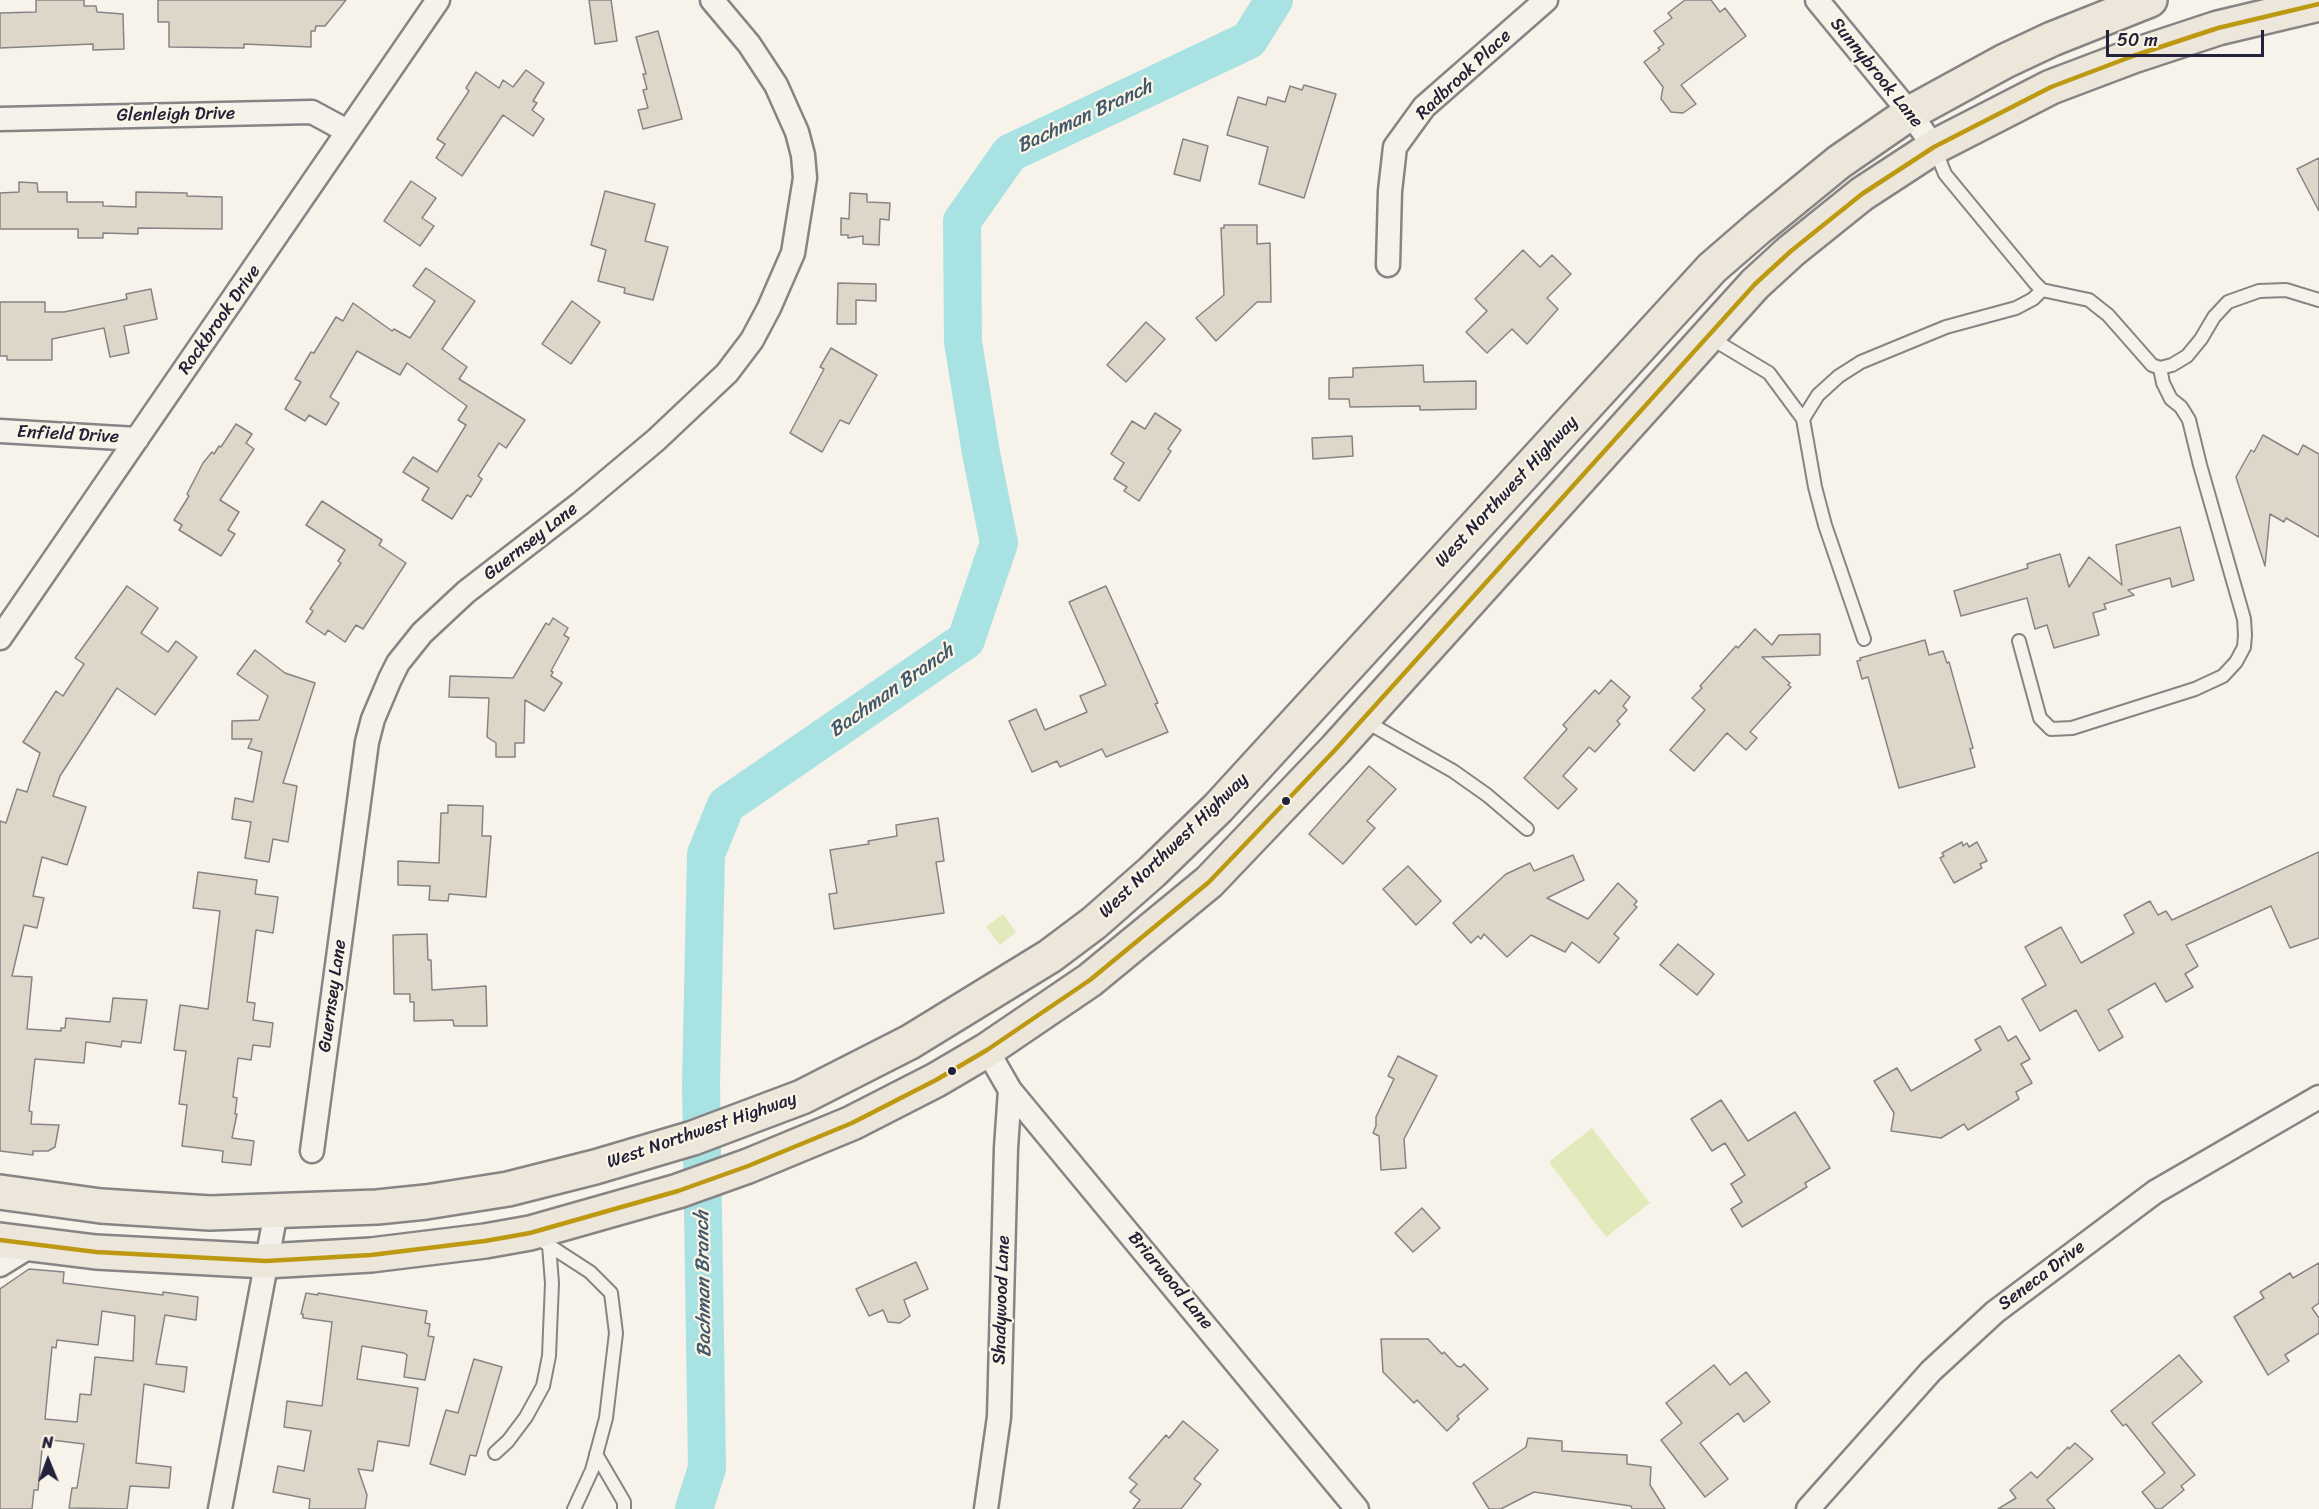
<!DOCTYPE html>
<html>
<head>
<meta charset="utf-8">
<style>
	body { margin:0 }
	#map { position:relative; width:2319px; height:1509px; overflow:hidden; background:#f7f3ea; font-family:Sriracha,sans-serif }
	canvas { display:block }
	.north { position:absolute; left:18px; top:1431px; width:60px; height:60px; -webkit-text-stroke:4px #fcf5e5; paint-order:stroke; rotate:359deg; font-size:16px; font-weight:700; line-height:24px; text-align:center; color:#22223b }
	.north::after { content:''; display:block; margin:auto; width:21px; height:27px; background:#22223b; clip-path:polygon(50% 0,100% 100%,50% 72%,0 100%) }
	.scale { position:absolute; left:2106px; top:30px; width:158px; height:27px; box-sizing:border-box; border:3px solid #22223b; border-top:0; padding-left:8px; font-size:18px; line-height:21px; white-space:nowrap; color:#22223b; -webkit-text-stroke:4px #fcf5e5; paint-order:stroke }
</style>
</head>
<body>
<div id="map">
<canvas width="2319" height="1509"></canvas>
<div class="north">N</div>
<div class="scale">50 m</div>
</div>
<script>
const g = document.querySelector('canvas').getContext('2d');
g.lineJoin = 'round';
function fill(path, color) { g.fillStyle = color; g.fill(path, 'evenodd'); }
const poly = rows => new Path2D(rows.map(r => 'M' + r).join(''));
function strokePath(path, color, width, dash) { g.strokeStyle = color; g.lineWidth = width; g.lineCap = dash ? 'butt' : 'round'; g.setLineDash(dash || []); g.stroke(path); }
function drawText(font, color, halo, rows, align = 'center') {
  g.font = font + ' Sriracha,sans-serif'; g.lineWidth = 4.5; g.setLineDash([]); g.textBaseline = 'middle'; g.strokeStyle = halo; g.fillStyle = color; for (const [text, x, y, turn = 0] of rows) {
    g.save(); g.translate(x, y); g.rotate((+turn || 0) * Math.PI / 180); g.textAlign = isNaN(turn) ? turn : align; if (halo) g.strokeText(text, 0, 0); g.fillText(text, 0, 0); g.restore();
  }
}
fill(poly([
	[1003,914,1016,932,1000,945,986,927],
	[1592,1128,1650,1203,1606,1237,1549,1162]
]), '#e2e9bb');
strokePath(poly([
	[694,1509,707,1468,701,1084,706,854,726,805,966,640,999,543,981,453,963,342,962,221,1010,153,1249,40,1274,0]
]), '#a9e2e2', 38);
const building = poly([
	[36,0,84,0,84,6,96,6,97,12,123,14,124,49,93,50,93,44,0,48,0,13,36,12,36,0],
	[158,0,346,0,325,26,316,26,315,31,311,31,311,47,244,44,244,48,169,47,169,22,158,22,158,0],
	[589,0,611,0,617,41,595,44,589,0],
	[1685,0,1711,0,1720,12,1725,8,1746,36,1681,85,1696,104,1683,113,1671,112,1661,99,1663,87,1644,62,1660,50,1658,48,1664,44,1654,31,1672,18,1668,13,1685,0],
	[658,31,682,119,643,129,638,110,648,108,643,90,647,89,643,74,646,74,636,37,658,31],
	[526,70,544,83,533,101,537,103,532,110,544,119,533,136,503,115,462,176,436,158,445,144,437,139,469,91,466,88,476,72,499,88,503,80,513,87,526,70],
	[1304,85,1336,94,1304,198,1259,184,1268,147,1227,135,1238,97,1266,105,1268,97,1285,102,1290,86,1302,90,1304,85],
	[1183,139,1208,146,1200,181,1174,174,1183,139],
	[2319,158,2319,211,2297,169,2319,158],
	[411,181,436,198,422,218,434,226,420,246,384,221,411,181],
	[19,182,37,183,38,192,67,192,67,202,103,202,103,206,136,207,136,192,187,193,187,196,222,197,222,229,138,228,138,234,103,233,103,238,78,238,78,229,0,229,0,193,19,192,19,182],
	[605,191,655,204,645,241,668,247,653,300,624,293,625,288,598,281,606,250,591,245,605,191],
	[850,193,867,194,867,202,890,203,889,220,880,219,879,245,863,244,863,236,848,238,848,235,841,235,841,218,849,219,850,193],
	[1224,225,1257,225,1257,244,1270,243,1271,302,1257,302,1216,341,1196,318,1224,295,1221,228,1224,228,1224,225],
	[1523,250,1540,267,1552,255,1571,274,1547,298,1558,309,1527,344,1512,329,1487,353,1466,332,1487,311,1475,299,1523,250],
	[426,268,475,301,442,349,467,367,459,379,525,420,506,448,499,443,478,476,482,479,471,497,467,495,452,519,422,500,429,488,403,472,413,457,437,472,466,425,458,420,467,406,407,363,400,375,357,351,330,397,339,403,326,425,309,415,305,421,285,409,301,382,295,379,311,352,314,353,336,317,343,321,353,303,392,331,394,329,410,338,435,301,413,286,426,268],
	[838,283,876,284,876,301,856,300,856,324,837,324,838,283],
	[151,289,157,319,124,326,129,353,110,357,104,328,52,339,52,360,7,360,7,356,0,356,0,302,45,302,45,312,64,312,127,299,126,294,151,289],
	[572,301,600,322,571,364,542,344,572,301],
	[1146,322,1165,339,1126,382,1107,365,1146,322],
	[831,348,877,375,849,424,840,420,822,452,790,433,824,369,820,367,831,348],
	[1423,365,1424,382,1476,381,1476,409,1420,410,1420,406,1350,407,1349,399,1329,399,1329,378,1353,377,1353,368,1423,365],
	[1155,413,1181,430,1168,449,1171,451,1139,501,1124,491,1127,487,1114,479,1124,463,1111,454,1132,421,1145,429,1155,413],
	[236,424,252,434,246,443,254,449,220,500,239,512,228,530,235,534,221,556,179,530,182,525,174,520,189,496,187,494,203,463,212,452,214,454,219,446,221,447,236,424],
	[2263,435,2298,455,2303,445,2319,454,2319,537,2286,518,2284,522,2270,514,2265,566,2236,477,2251,450,2254,452,2263,435],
	[1352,436,1353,456,1313,459,1312,438,1352,436],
	[322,501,382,540,379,545,406,563,363,629,356,625,345,642,328,630,325,635,306,622,313,611,310,609,341,563,338,561,345,550,306,525,322,501],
	[2180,527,2194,580,2172,587,2170,578,2128,590,2134,595,2104,604,2106,609,2093,613,2099,635,2054,648,2047,625,2035,629,2027,598,1961,616,1954,591,2028,568,2027,564,2060,554,2069,587,2089,557,2122,585,2116,545,2180,527],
	[127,586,158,608,141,633,168,652,176,641,197,657,155,715,117,688,60,776,53,796,86,807,67,865,42,857,33,896,44,898,37,928,24,925,12,976,32,977,27,1029,61,1031,61,1028,65,1028,66,1018,110,1022,113,998,147,1000,141,1043,122,1041,121,1047,86,1042,84,1063,35,1059,29,1111,32,1112,31,1124,59,1125,55,1147,48,1151,33,1151,33,1155,0,1151,0,821,6,823,17,789,27,792,40,753,23,742,56,691,63,696,84,664,75,658,127,586],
	[1106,586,1158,703,1155,704,1168,732,1106,757,1102,749,1060,767,1057,761,1032,772,1009,721,1036,709,1045,730,1087,712,1080,696,1106,685,1069,602,1106,586],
	[553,618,568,628,564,635,569,638,551,671,553,672,551,676,562,683,544,711,525,700,524,743,515,743,515,757,496,757,496,743,487,737,489,698,449,697,450,676,513,678,546,623,549,625,553,618],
	[1755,629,1772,645,1779,635,1820,634,1820,655,1762,657,1790,683,1788,685,1791,687,1750,732,1757,738,1746,750,1727,733,1694,771,1670,750,1705,710,1692,698,1702,688,1700,686,1736,646,1738,648,1755,629],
	[1925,640,1929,655,1943,651,1947,663,1949,662,1973,748,1970,749,1975,767,1899,788,1868,677,1862,679,1857,661,1861,660,1860,658,1925,640],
	[255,650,285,673,315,683,283,783,297,786,288,842,273,839,269,862,245,858,251,822,232,819,235,798,253,802,262,752,248,748,252,739,232,739,232,721,259,720,268,696,237,674,255,650],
	[1611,680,1630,697,1623,706,1627,710,1617,721,1620,724,1595,752,1589,747,1563,776,1577,789,1558,809,1524,778,1567,729,1563,725,1595,690,1599,694,1611,680],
	[1369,766,1396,789,1367,821,1375,828,1343,864,1309,834,1369,766],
	[448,805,483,806,482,836,491,836,486,897,449,894,448,901,429,900,430,886,398,885,398,861,439,863,441,813,448,813,448,805],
	[938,818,944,861,936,862,944,913,834,929,829,894,837,893,830,850,869,844,868,841,897,836,896,825,938,818],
	[1962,842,1963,846,1967,843,1969,847,1977,842,1987,861,1980,864,1982,868,1954,883,1940,858,1944,856,1942,853,1962,842],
	[2319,852,2319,938,2290,948,2271,906,2186,945,2198,966,2185,974,2193,987,2166,1002,2155,983,2108,1010,2123,1037,2099,1051,2076,1010,2040,1031,2022,999,2046,985,2025,947,2061,927,2081,963,2134,933,2124,915,2150,901,2158,915,2166,911,2172,920,2319,852],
	[1573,855,1584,880,1547,898,1588,919,1618,883,1637,901,1634,905,1637,907,1614,934,1619,938,1599,963,1572,942,1565,952,1531,935,1507,957,1484,934,1481,939,1478,936,1471,943,1453,923,1506,874,1530,863,1534,871,1573,855],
	[1408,866,1441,901,1416,925,1383,889,1408,866],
	[198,872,257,880,255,894,278,897,273,933,256,930,247,1002,255,1003,253,1020,273,1023,270,1047,253,1045,251,1060,238,1058,233,1097,237,1098,235,1114,237,1114,232,1138,254,1141,251,1165,222,1162,223,1151,182,1146,187,1105,179,1104,186,1051,174,1050,180,1005,208,1009,220,911,193,908,198,872],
	[427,934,428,960,431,960,432,990,486,986,487,1026,454,1026,453,1020,414,1021,414,1002,410,1002,410,994,394,994,393,935,427,934],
	[1678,944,1714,974,1697,995,1660,965,1678,944],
	[2000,1026,2008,1041,2016,1036,2030,1059,2021,1064,2032,1083,2016,1092,2019,1099,1968,1130,1964,1124,1941,1138,1891,1131,1894,1113,1874,1081,1897,1068,1911,1091,1981,1050,1975,1040,2000,1026],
	[1398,1056,1437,1076,1404,1139,1406,1168,1381,1170,1379,1136,1373,1133,1376,1126,1376,1117,1394,1079,1388,1076,1398,1056],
	[1721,1100,1748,1141,1795,1112,1830,1168,1805,1183,1807,1187,1742,1227,1731,1209,1742,1202,1731,1184,1745,1175,1725,1143,1712,1151,1691,1119,1721,1100],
	[1422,1208,1440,1228,1413,1252,1395,1233,1422,1208],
	[916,1262,928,1289,904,1300,910,1316,900,1323,888,1322,883,1310,869,1316,856,1289,916,1262],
	[2319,1263,2319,1303,2312,1308,2319,1318,2319,1333,2285,1355,2289,1361,2268,1375,2234,1317,2264,1298,2260,1292,2290,1273,2293,1278,2319,1263],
	[29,1269,64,1272,63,1283,163,1295,163,1292,198,1297,196,1320,165,1315,156,1364,187,1367,184,1392,144,1384,136,1463,171,1467,169,1488,130,1486,127,1509,69,1508,72,1488,77,1488,84,1444,43,1439,38,1490,34,1490,32,1509,0,1509,0,1289,29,1269],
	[102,1311,135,1316,133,1361,95,1357,91,1395,80,1394,77,1422,45,1419,52,1347,56,1348,57,1340,98,1345,102,1311],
	[306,1293,318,1295,318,1293,427,1311,425,1323,430,1324,428,1336,434,1337,425,1380,404,1377,407,1355,404,1353,362,1346,357,1379,418,1388,409,1446,378,1441,373,1471,358,1469,367,1495,365,1509,309,1509,310,1499,273,1492,278,1466,304,1471,311,1431,284,1427,287,1401,322,1406,332,1322,303,1318,303,1314,301,1314,306,1293],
	[1381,1339,1428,1339,1442,1354,1444,1352,1457,1366,1461,1367,1464,1364,1488,1389,1457,1416,1459,1419,1447,1431,1417,1400,1414,1403,1383,1372,1381,1339],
	[2179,1355,2202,1382,2152,1423,2195,1475,2181,1486,2184,1490,2161,1509,2156,1509,2142,1492,2165,1473,2126,1424,2123,1426,2111,1411,2179,1355],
	[474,1359,502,1367,476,1456,470,1455,465,1475,430,1464,446,1410,458,1413,474,1359],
	[1714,1365,1730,1385,1746,1372,1770,1402,1744,1422,1738,1413,1700,1443,1728,1479,1705,1497,1661,1440,1682,1423,1666,1403,1714,1365],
	[1183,1421,1218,1450,1194,1479,1201,1484,1181,1509,1133,1509,1140,1500,1130,1492,1137,1484,1129,1478,1166,1435,1169,1438,1183,1421],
	[1528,1438,1562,1441,1562,1451,1627,1455,1627,1464,1651,1467,1650,1485,1665,1509,1632,1509,1631,1506,1534,1492,1501,1509,1489,1509,1473,1483,1526,1447,1528,1438],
	[2075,1443,2093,1459,2047,1500,2055,1509,1998,1509,2016,1498,2010,1490,2031,1472,2037,1478,2068,1447,2069,1449,2075,1443]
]);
fill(building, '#ddd6c9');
strokePath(building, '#868485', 1.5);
const service = poly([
	[1935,149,1945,174,2035,283,2042,290,2089,300,2108,315,2152,365,2160,368,2172,365,2187,356,2201,339,2214,317,2228,302,2259,291,2286,290,2319,300],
	[1709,337,1769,373,1803,419,1815,487,1825,525,1864,639],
	[1803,419,1818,395,1839,376,1861,362,1946,327,2016,308,2033,299,2042,290],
	[2019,641,2040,718,2051,729,2072,728,2195,689,2223,676,2236,662,2244,647,2245,635,2244,619,2200,465,2189,420,2181,407,2171,399,2163,383,2160,368],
	[1365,721,1453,771,1487,795,1527,829],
	[536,1237,590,1272,611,1293,616,1333,606,1418,592,1470,574,1509],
	[495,1453,508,1441,526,1417,543,1386,549,1356,552,1283,549,1245],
	[596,1454,624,1502,624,1509]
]);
const minor = poly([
	[1817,0,1910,113,1934,147],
	[0,119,312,112,347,131],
	[1388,265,1390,191,1395,147,1424,107,1546,0],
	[0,431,137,439],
	[0,638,438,0],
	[987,1050,1010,1090,1357,1509],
	[312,1151,367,742,373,719,390,679,398,663,422,633,466,592,581,503,656,440,727,373,752,340,769,308,793,253,805,178,803,155,797,132,776,85,749,44,712,0],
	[0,1265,34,1244],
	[220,1509,276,1212],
	[986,1509,999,1417,1006,1148,1010,1090],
	[1808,1509,1931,1371,1995,1312,2155,1192,2319,1097]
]);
const primary = poly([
	[0,1192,101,1206,210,1213,377,1207,426,1202,508,1189,595,1167,693,1138,802,1097,910,1042,1050,956,1094,923,1152,872,1218,808,1712,268,1757,229,1839,162,1910,113,2005,61,2052,39,2150,0],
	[0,1240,96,1252,266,1261,371,1255,485,1241,530,1233,678,1191,748,1166,852,1123,936,1080,987,1050,1090,980,1209,882,1335,750,1755,284,1791,251,1862,194,1934,147,2051,87,2133,56,2218,28,2319,4]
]);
strokePath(service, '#868485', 16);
strokePath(minor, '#868485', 27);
strokePath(primary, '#868485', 38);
strokePath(service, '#f5f2ec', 12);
strokePath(minor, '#f5f2ec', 22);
strokePath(primary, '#ede6da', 33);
strokePath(poly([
	[0,1240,96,1252,266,1261,371,1255,485,1241,530,1233,678,1191,748,1166,852,1123,936,1080,987,1050,1090,980,1209,882,1335,750,1755,284,1791,251,1862,194,1934,147,2051,87,2133,56,2218,28,2319,4]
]), '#bd9912', 4.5);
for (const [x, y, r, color] of [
	[1286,801,5,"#22223b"],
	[952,1071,5,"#22223b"]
]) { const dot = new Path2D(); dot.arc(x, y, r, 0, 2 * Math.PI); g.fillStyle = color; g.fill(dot); strokePath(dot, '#fcf5e5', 2); }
drawText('18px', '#22223b', '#fcf5e5', [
	["Sunnybrook Lane",1876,73,51],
	["Radbrook Place",1464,75,-43],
	["Glenleigh Drive",176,115,-1],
	["Rockbrook Drive",220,320,-55],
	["Enfield Drive",68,435,3],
	["West Northwest Highway",1507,492,-47],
	["Guernsey Lane",531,542,-38],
	["West Northwest Highway",1174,846,-44],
	["Guernsey Lane",333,996,-82],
	["West Northwest Highway",702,1131,-19],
	["Seneca Drive",2042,1276,-37],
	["Briarwood Lane",1170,1281,50],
	["Shadywood Lane",1002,1300,-88]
]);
drawText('italic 20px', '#41596c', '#fcf5e5', [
	["Bachman Branch",1085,117,-25],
	["Bachman Branch",892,691,-35],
	["Bachman Branch",704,1284,-91]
]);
</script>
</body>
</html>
